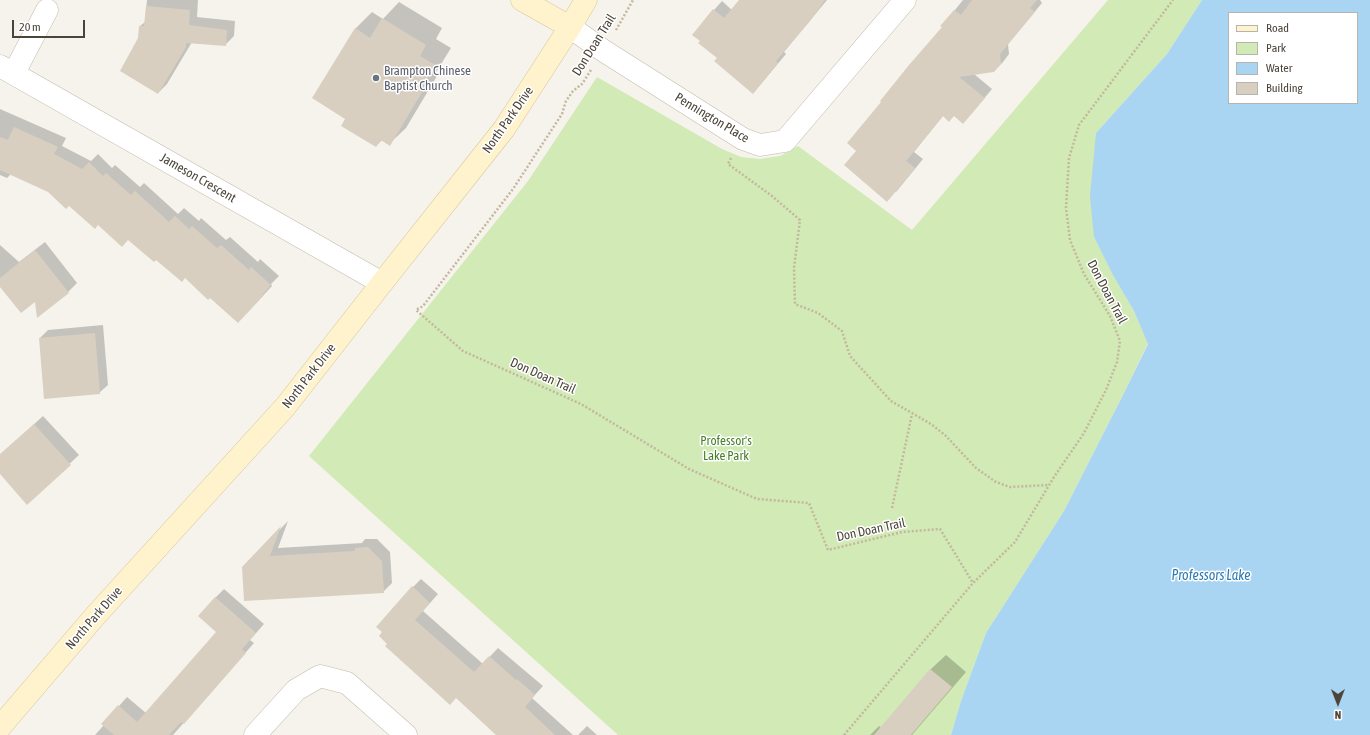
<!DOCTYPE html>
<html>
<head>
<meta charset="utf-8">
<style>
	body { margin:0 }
	#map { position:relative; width:1370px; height:735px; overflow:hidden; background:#f6f3ec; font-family:"Asap Condensed",sans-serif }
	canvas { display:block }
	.legend { position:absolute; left:1228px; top:12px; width:130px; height:92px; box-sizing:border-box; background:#fff; border:1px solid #b7b4b0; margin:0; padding:5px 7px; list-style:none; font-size:12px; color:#4b4439 }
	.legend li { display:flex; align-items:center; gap:8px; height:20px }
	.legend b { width:20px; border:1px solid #b7b4b0 }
	.north { position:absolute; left:1318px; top:683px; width:40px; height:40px; -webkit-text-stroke:3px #fff; paint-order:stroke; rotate:180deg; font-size:11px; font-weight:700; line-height:16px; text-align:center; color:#4b4439 }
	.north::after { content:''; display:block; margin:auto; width:14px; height:18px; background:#4b4439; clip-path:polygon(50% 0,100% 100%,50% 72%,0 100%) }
	.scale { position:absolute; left:12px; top:20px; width:73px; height:18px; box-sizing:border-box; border:2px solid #4b4439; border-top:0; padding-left:5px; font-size:12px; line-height:14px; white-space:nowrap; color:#4b4439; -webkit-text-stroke:3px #fff; paint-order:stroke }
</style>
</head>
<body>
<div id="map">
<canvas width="1370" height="735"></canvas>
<ul class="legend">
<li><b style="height:5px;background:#fff3cd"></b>Road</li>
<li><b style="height:11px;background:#d2eab5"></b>Park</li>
<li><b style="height:11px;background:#a9d4f2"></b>Water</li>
<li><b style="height:11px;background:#d8cfc1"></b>Building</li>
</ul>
<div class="north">N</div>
<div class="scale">20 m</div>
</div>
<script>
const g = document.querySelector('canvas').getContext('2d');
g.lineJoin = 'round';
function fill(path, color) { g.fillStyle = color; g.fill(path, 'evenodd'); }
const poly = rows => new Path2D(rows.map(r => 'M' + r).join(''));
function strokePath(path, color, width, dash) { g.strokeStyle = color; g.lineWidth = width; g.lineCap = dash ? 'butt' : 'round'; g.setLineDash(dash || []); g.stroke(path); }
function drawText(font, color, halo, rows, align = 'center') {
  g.font = font + ' "Asap Condensed",sans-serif'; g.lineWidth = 3; g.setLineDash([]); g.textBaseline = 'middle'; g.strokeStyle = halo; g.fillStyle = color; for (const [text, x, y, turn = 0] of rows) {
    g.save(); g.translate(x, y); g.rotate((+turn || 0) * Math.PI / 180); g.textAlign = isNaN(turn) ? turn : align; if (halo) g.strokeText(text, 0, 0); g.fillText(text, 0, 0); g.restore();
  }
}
fill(poly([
	[1108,0,1202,0,1167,54,1096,133,1094,237,1113,274,1134,311,1148,343,1125,391,1064,511,986,633,961,701,951,735,618,735,309,456,528,181,597,77,722,149,741,157,760,159,780,156,798,146,912,230]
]), '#d2eab5');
fill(poly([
	[1202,0,1370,0,1370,735,951,735,961,701,986,633,1064,511,1125,391,1148,344,1134,311,1113,275,1094,237,1090,196,1096,133,1167,54],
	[1229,13,1357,13,1357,103,1229,103]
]), '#a9d4f2');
fill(poly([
	[147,0,198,0,197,17,235,21,234,36,225,45,192,42,167,84,158,93,139,38,140,26,145,22],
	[740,0,827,0,784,52,786,54,761,84,753,93,718,58,714,10,722,1,732,10],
	[963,0,1040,0,1042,3,1008,44,1009,54,1003,62,994,71,974,74,992,89,971,114,943,116,914,152,923,159,896,192,857,151,943,27,942,26],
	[399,2,442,28,436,39,451,48,435,74,437,76,406,128,389,144,382,140,376,146,347,119,355,29,372,12,383,19],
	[0,109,66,138,62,146,91,161,98,154,112,168,115,165,140,187,144,183,178,214,184,208,199,221,201,218,226,240,230,237,258,262,260,259,279,276,271,284,272,286,247,313,210,297,185,277,128,239,98,224,49,191,11,174,7,178,0,175],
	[45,242,77,283,68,292,38,316,36,300,0,285,0,245,19,262],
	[103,325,108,385,99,393,40,338,48,330],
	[43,416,79,455,27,503,0,473,0,455],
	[288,521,278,548,362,543,365,539,377,539,390,552,392,583,383,592,243,568],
	[421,579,438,594,423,611,483,664,498,648,543,686,532,698,573,735,497,735,456,697,387,646,413,587],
	[224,589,264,624,250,640,254,643,173,735,95,735,104,725,103,724,127,697,146,713,217,632,215,598],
	[946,655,966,672,912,735,870,735,879,726,881,728,931,669],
	[587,726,597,735,578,735]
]), '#0003');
fill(poly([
	[739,0,825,0,810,21,776,61,778,63,753,94,714,61,717,58,698,43,700,41,692,35,713,9,724,18],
	[972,0,1037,0,1030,8,1035,12,1000,54,1001,64,994,72,959,77,985,98,963,124,954,116,949,122,943,116,906,161,915,168,887,202,844,165,856,151,847,143,881,102,880,101,909,65,942,27,940,26,954,10,961,15],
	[146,6,190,10,189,25,227,30,226,46,186,43,186,47,158,94,120,71,138,38,139,26,144,26],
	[382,18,426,45,420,56,435,65,420,91,422,92,390,146,381,140,376,147,341,126,345,119,312,98,355,28,370,38],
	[14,127,58,147,54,154,82,169,89,162,103,176,106,173,131,195,135,191,169,222,175,216,189,229,192,226,217,248,221,245,249,270,251,267,271,285,263,294,264,295,238,323,210,298,208,300,185,278,182,282,156,260,154,262,128,240,122,247,98,225,95,229,69,206,66,209,48,192,0,170,0,137,8,140],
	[35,250,69,293,37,318,35,302,21,313,0,287,0,278],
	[95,333,100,394,44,399,39,338],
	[34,424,71,465,27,505,0,474,0,454],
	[281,526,270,556,355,551,355,548,368,547,382,561,384,593,244,601,242,567],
	[412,586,430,603,415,620,474,672,489,656,516,680,517,679,535,695,525,707,555,735,496,735,456,698,450,705,385,646,387,644,379,636,382,632,376,627],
	[215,597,256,633,242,649,246,653,184,724,181,722,169,735,114,735,101,724,118,705,137,722,216,632,198,616],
	[930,669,952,687,911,735,874,735]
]), '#d8cfc1');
const street = poly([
	[570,27,604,51,743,139,760,145,785,141,905,0],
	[0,66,382,283],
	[14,73,47,10],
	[255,735,296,690,320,676,347,683,406,735]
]);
const secondary = poly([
	[522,0,570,27],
	[0,727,96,615,285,407,382,283,504,129,570,27,586,0]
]);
strokePath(street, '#c2bbae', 23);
strokePath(secondary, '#d6c79b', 23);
strokePath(poly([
	[616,30,633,0],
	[591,70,582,84,573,91,566,101,562,114,513,189,423,306,416,310,463,351,581,404,689,469,757,499,809,503,828,550,902,532,940,529,973,583],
	[731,158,728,164,772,196,800,220,794,268,795,304,818,313,842,331,850,356,891,401,931,424,945,435,976,468,996,482,1010,487,1049,485],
	[892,508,912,414],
	[844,735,973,583,1015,542,1054,477,1084,433,1106,390,1117,362,1120,341,1110,316,1084,274,1070,240,1066,208,1069,158,1079,125,1173,0]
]), '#c4b79f', 2.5, [2, 2]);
strokePath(street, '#fff', 22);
strokePath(secondary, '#fff3cd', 22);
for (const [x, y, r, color] of [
	[376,78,4,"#6b7280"]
]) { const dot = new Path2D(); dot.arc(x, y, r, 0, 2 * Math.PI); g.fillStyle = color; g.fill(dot); strokePath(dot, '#fff', 1.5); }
drawText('13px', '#4b4439', '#fff', [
	["Don Doan Trail",594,45,-58],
	["Pennington Place",712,118,31],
	["North Park Drive",508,120,-55],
	["Jameson Crescent",198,178,30],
	["Don Doan Trail",1107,292,62],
	["North Park Drive",309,376,-52],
	["Don Doan Trail",543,376,24],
	["Don Doan Trail",871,530,-12],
	["North Park Drive",94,618,-49]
]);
drawText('13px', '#5b616d', '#fff', [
	["Brampton Chinese",384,71],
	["Baptist Church",384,86]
], 'left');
drawText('13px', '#4a7f2a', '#fff', [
	["Professor's",726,441],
	["Lake Park",726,456]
]);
drawText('italic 14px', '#2e7ab2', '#fff', [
	["Professors Lake",1211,576]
]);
</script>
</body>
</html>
